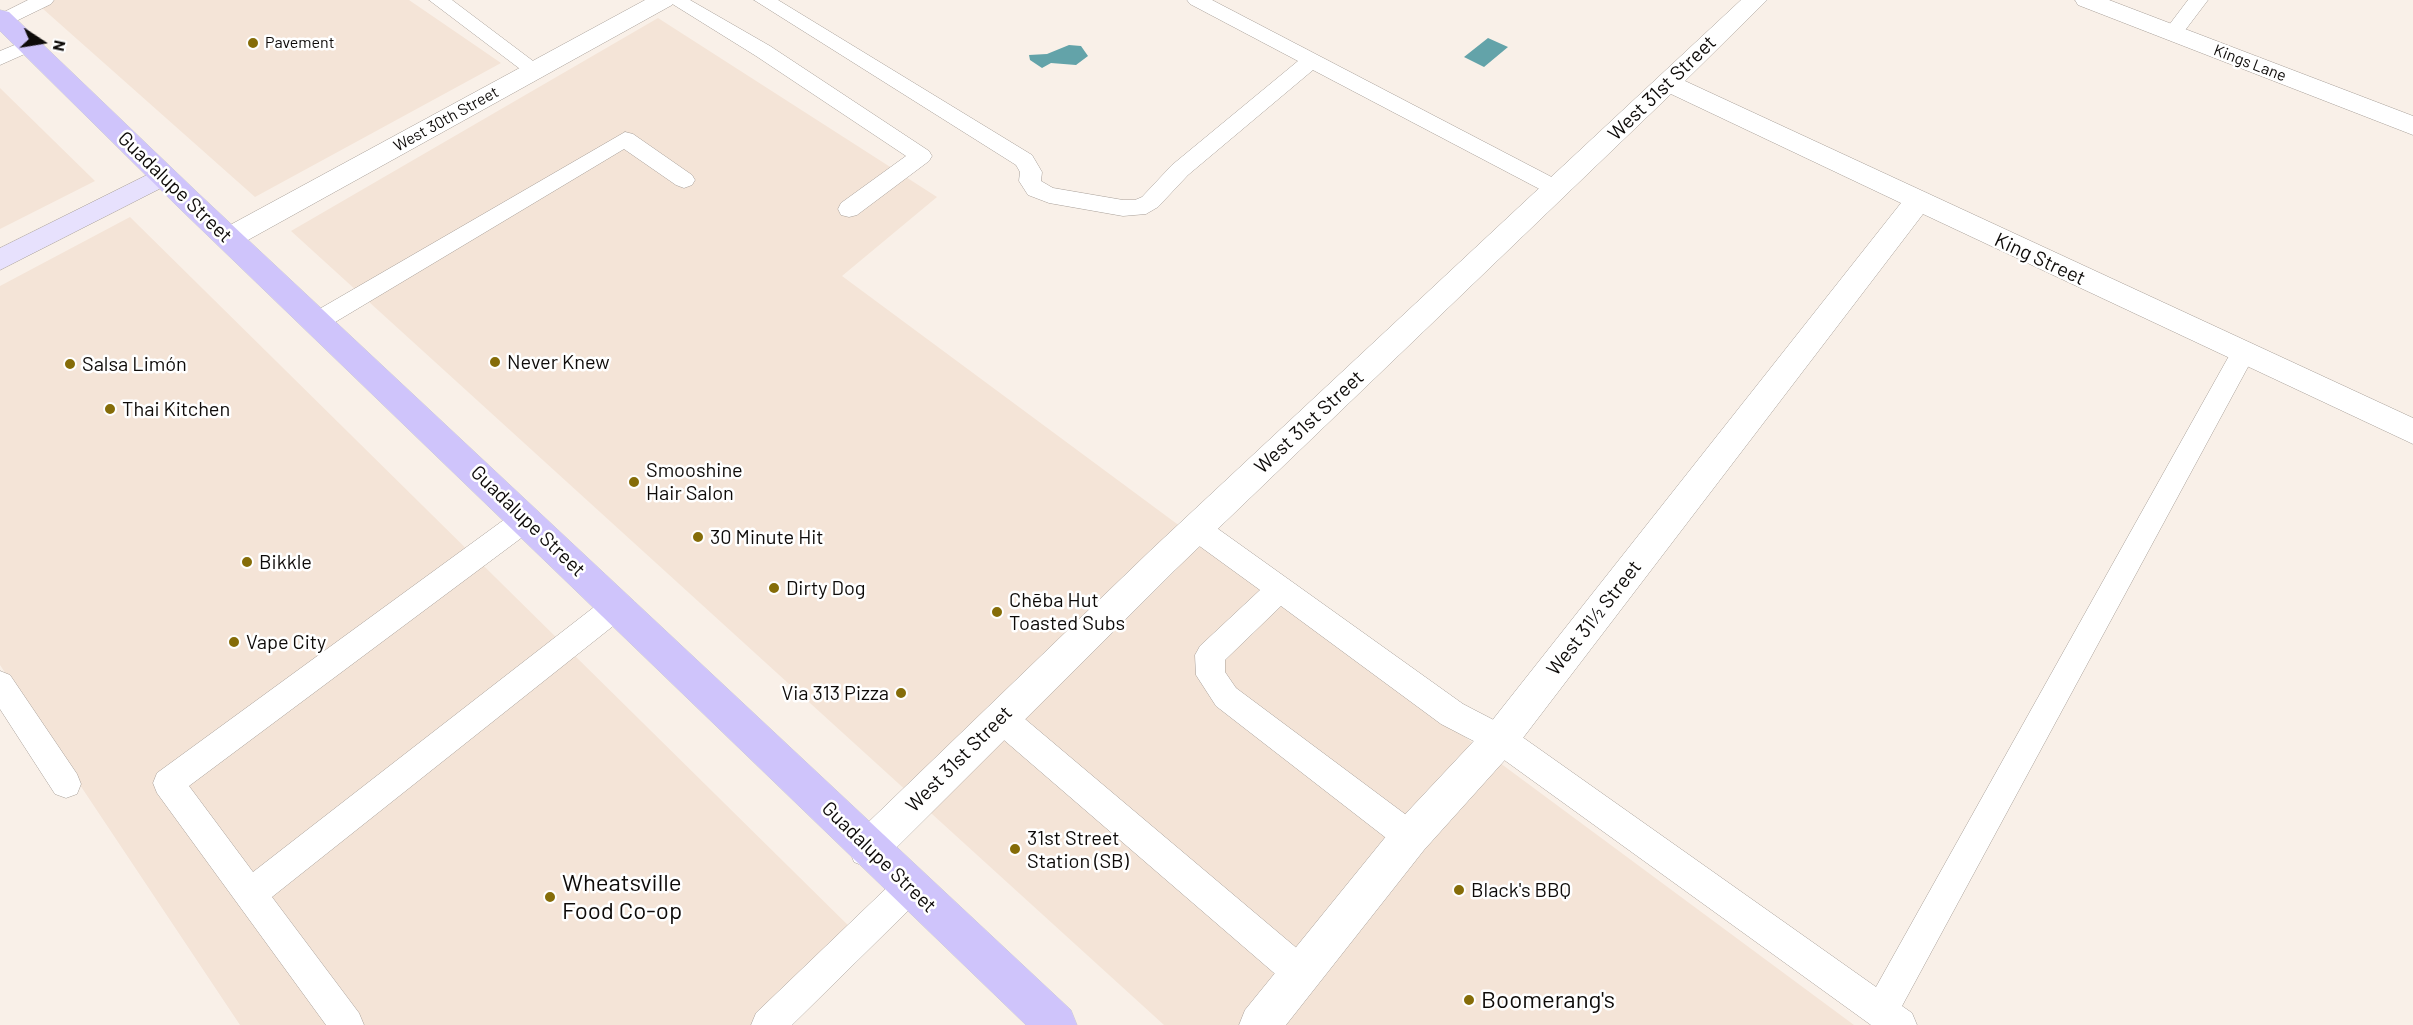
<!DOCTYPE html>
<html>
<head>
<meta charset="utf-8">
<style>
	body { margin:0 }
	#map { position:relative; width:2413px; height:1025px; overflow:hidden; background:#f9f0e8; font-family:Barlow,sans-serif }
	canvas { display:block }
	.north { position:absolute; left:12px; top:12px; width:60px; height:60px; -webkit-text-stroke:4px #fff; paint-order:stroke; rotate:102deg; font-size:16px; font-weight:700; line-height:24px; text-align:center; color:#0e0b09 }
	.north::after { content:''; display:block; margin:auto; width:21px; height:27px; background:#0e0b09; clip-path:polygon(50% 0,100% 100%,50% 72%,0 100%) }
</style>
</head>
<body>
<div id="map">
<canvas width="2413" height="1025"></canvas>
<div class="north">N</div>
</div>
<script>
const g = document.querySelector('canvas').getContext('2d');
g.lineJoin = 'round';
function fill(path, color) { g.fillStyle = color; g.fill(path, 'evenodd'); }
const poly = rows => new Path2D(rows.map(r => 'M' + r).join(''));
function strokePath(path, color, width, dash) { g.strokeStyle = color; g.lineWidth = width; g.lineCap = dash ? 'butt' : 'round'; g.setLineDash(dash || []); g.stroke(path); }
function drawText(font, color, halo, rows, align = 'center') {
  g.font = font + ' Barlow,sans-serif'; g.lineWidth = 5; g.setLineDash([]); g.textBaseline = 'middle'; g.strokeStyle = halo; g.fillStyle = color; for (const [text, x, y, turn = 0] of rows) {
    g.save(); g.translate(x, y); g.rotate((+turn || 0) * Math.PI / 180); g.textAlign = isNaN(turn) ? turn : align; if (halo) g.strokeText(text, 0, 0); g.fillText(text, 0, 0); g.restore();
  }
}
fill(poly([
	[33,0,409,0,501,63,255,197],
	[658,18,937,197,842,276,1854,1025,1164,1025,291,231],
	[0,88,95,181,0,229],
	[130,217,861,938,779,1025,240,1025,0,665,0,286]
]), '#f4e4d7');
fill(poly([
	[1488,38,1508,47,1484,67,1464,57],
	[1069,45,1081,46,1088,56,1076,65,1051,63,1042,68,1030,60,1029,55,1047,54]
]), '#63a3a9');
const lane = poly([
	[28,0,54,0,51,4,10,24,0,25,0,14,28,0],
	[429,0,452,0,545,70,542,75,528,75,429,0],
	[666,0,690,0,770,46,929,151,932,156,929,161,857,215,849,217,841,215,838,209,841,203,906,156,756,56,666,0],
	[754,0,778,0,1032,155,1042,172,1041,181,1053,188,1123,200,1135,200,1142,197,1172,165,1298,61,1190,4,1187,0,1212,0,1565,184,1568,189,1565,194,1557,197,1549,194,1313,70,1188,175,1158,207,1146,214,1123,216,1049,203,1028,195,1019,181,1020,172,1016,165,754,0],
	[2188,0,2208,0,2180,37,2166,37,2163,33,2188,0],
	[29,39,36,41,39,45,36,49,0,65,0,51,29,39],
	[625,132,633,134,692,175,695,180,692,185,684,188,676,185,624,149,327,327,318,330,309,327,306,321,309,315,625,132],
	[2243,345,2252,347,2255,354,1902,1006,1912,1013,1917,1025,1871,1025,1489,749,1441,724,1281,606,1225,660,1225,672,1236,688,1421,826,1426,837,1421,848,1410,852,1399,848,1216,706,1196,675,1195,655,1200,646,1260,590,1187,537,1183,529,1187,521,1197,518,1207,521,1463,704,1511,729,1876,987,2234,347,2243,345],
	[526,508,536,511,540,519,536,527,189,786,253,872,607,597,617,594,627,597,631,606,627,615,272,897,359,1013,364,1025,326,1025,157,793,153,783,157,773,516,511,526,508],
	[0,671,10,675,77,774,81,784,77,794,66,798,55,794,0,709,0,671],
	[1001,704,1012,708,1312,961,1317,973,1312,985,1300,990,1288,985,990,728,986,718,990,708,1001,704],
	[909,872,920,877,925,888,920,899,792,1025,751,1025,756,1013,898,877,909,872]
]);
const street = poly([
	[645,0,675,0,672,5,239,245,229,248,219,245,215,238,219,231,645,0],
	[1741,0,1767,0,1685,81,2413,418,2413,444,1923,214,1513,751,1424,850,1286,1025,1239,1025,1245,1010,1396,824,1487,727,1901,203,1671,94,1175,570,882,862,868,868,854,862,849,849,854,836,1151,550,1741,0],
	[2075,0,2109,0,2413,116,2413,135,2078,5,2075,0]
]);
const secondary = poly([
	[163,167,173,170,177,176,173,182,0,270,0,248,163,167]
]);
const primary = poly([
	[0,10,9,12,198,193,1071,1010,1077,1025,1026,1025,178,207,0,31,0,10]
]);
strokePath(lane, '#a89f98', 1);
strokePath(street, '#a89f98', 1);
strokePath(secondary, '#a89f98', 1);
strokePath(primary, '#cfcece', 1);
fill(lane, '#fff');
fill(street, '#fff');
fill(secondary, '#e7e1fd');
fill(primary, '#cfc4fb');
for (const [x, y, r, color] of [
	[253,43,6,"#856c08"],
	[495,362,6,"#856c08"],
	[70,364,6,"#856c08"],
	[110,409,6,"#856c08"],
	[634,482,6,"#856c08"],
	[698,537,6,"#856c08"],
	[247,562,6,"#856c08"],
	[774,588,6,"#856c08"],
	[997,612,6,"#856c08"],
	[234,642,6,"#856c08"],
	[901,693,6,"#856c08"],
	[1015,849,6,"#856c08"],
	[1459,890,6,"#856c08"],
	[550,897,6,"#856c08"],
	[1469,1000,6,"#856c08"]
]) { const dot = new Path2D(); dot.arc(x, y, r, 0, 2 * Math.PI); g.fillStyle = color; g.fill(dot); strokePath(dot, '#fff', 2); }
drawText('16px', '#0e0b09', '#fff', [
	["Pavement",265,43]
], 'left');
drawText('16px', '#0e0b09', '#fff', [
	["Kings Lane",2250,63,21],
	["West 30th Street",446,119,-29]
]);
drawText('20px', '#0e0b09', '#fff', [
	["West 31st Street",1662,88,-44],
	["Guadalupe Street",175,187,44],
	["King Street",2040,259,25],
	["West 31st Street",1309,422,-43],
	["Guadalupe Street",528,521,44],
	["West 31½ Street",1594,618,-52],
	["West 31st Street",959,759,-45],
	["Guadalupe Street",879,857,44]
]);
drawText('20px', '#0e0b09', '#fff', [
	["Never Knew",507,362],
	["Salsa Limón",82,364],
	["Thai Kitchen",122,409],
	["Smooshine",646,470],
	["Hair Salon",646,493],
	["30 Minute Hit",710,537],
	["Bikkle",259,562],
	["Dirty Dog",786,588],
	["Chēba Hut",1009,600],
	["Toasted Subs",1009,623],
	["Vape City",246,642],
	["Via 313 Pizza",889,693,"right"],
	["31st Street",1027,838],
	["Station (SB)",1027,861],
	["Black's BBQ",1471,890]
], 'left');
drawText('24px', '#0e0b09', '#fff', [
	["Wheatsville",562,883],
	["Food Co-op",562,911],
	["Boomerang's",1481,1000]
], 'left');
</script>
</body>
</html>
